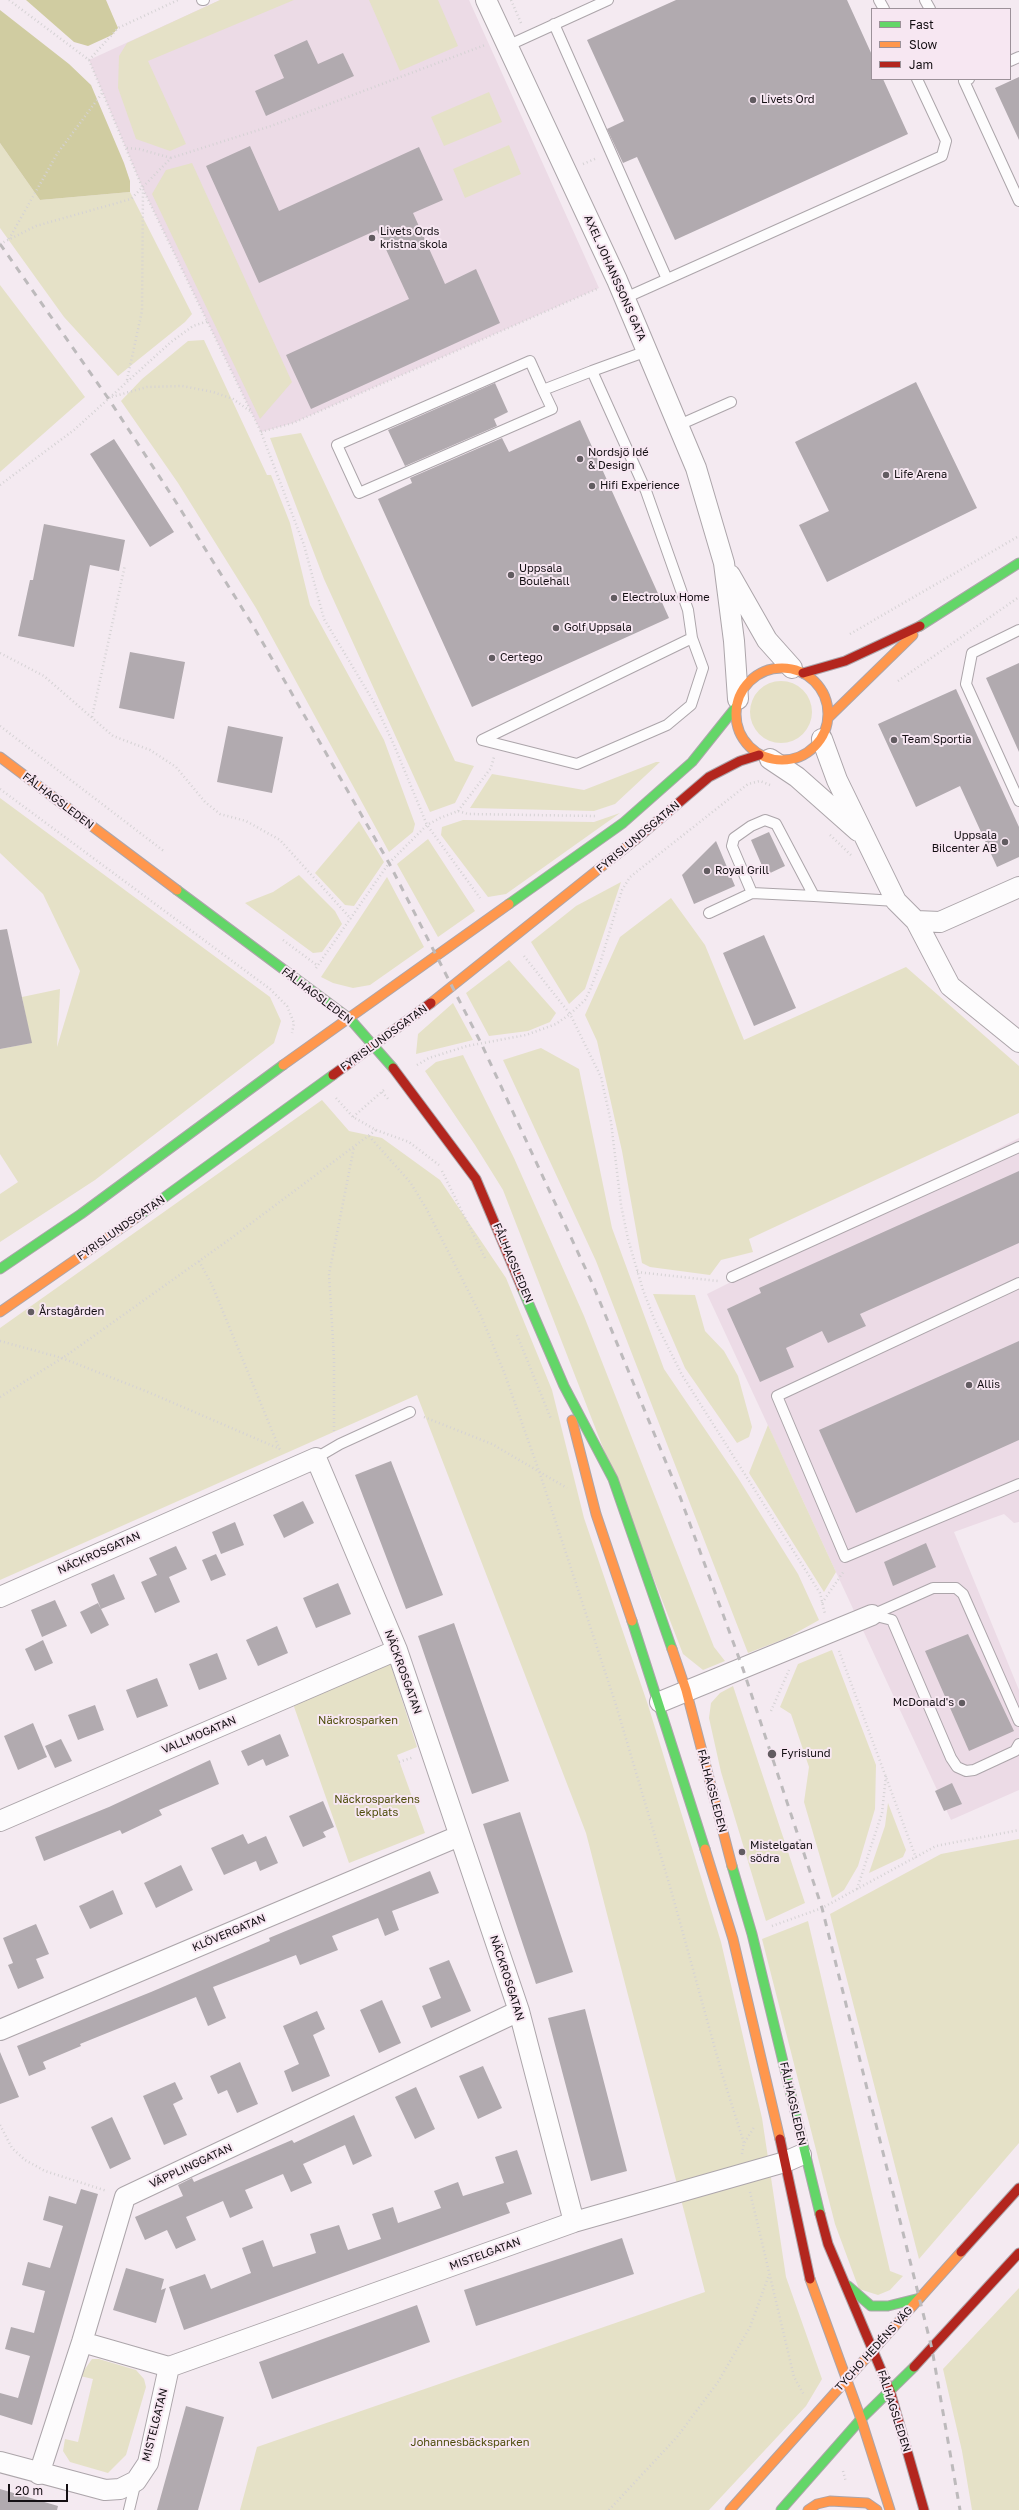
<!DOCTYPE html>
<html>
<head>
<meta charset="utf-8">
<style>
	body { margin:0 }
	#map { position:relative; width:1019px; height:2510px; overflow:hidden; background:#f4eaf1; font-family:"Golos Text",sans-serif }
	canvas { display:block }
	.legend { position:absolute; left:871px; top:8px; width:140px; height:72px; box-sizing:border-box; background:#f7e7f2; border:1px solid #9c9199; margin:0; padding:5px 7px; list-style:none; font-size:12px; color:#140f13 }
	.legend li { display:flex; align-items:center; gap:8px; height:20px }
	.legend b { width:20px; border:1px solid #9c9199 }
	.scale { position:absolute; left:8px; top:2484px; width:60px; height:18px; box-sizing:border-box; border:2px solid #140f13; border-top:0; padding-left:5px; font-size:12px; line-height:14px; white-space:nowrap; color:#140f13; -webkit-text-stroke:3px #f7e7f2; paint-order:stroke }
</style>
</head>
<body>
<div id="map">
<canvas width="1019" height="2510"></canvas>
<ul class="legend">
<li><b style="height:5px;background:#63d668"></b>Fast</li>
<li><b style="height:5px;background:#ff974d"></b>Slow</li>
<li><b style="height:5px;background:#b3261e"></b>Jam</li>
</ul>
<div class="scale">20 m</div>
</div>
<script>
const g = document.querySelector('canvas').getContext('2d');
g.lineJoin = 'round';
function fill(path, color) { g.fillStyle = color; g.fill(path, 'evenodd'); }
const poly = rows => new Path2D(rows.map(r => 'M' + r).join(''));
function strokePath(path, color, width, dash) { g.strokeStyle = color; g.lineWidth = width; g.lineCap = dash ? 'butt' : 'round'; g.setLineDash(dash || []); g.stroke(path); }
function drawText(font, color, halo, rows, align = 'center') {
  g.font = font + ' "Golos Text",sans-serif'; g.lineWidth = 4; g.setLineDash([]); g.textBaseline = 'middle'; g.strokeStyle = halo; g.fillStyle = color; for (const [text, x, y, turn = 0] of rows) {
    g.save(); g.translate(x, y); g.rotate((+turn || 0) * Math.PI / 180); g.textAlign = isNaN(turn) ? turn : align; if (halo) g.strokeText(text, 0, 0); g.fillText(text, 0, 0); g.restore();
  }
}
fill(poly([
	[220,0,469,0,599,288,293,423,261,432,143,189,89,60],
	[1019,1138,1019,1522,1014,1523,1004,1514,954,1532,1019,1690,1019,1790,951,1820,707,1294]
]), '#ecdbe6');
fill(poly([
	[220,0,294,0,148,61,186,144,170,151,136,139,118,88,119,56,127,43],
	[369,0,438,0,458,46,400,71],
	[489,92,502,122,444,146,431,117],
	[0,143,40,200,130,192,192,314,185,322,118,376,64,317,0,228],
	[509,145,521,174,465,198,453,169],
	[192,163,292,382,260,419,152,194,166,170],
	[0,285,85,397,0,472],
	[204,340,267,475,271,475,290,523,310,605,384,740,415,824,413,832,389,852,256,608,178,483,121,401,142,379,188,341],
	[301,433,455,761,474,766,455,803,430,812,324,579,270,438],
	'750 712a31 31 0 1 1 62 0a31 31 0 1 1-62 0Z',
	[656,762,660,762,615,804,594,811,470,808,492,774,584,790],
	[0,798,270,997,281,1021,274,1043,95,1180,0,1242,0,1194,18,1182,0,1154,0,1049,31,1043,22,997,60,989,57,1047,80,971,43,894,0,853],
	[620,813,506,894,488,897,441,835,442,827,463,820,594,822],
	[359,821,384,862,354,906,345,905,315,873],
	[428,839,475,911,438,937,397,864],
	[299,875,335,911,342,924,322,952,313,953,245,903,273,892],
	[387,877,424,947,370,985,353,988,333,983,321,977],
	[621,882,585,989,569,1004,531,942,576,906],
	[671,898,705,945,744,1040,906,967,1019,1066,1019,1113,749,1239,753,1252,721,1260,710,1275,650,1267,642,1263,622,1151,597,1041,585,1015,620,937],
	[509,960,556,1013,550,1022,528,1031,489,1036,466,993],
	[453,1003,473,1040,416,1054,418,1034],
	[541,1048,579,1069,612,1228,664,1369,738,1478,798,1574,819,1620,787,1638,748,1653,596,1261,503,1060],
	[463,1055,514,1158,584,1316,714,1647,725,1661,703,1670,683,1654,503,1190,475,1145,425,1071,436,1062],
	[322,1100,349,1131,382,1138,440,1180,506,1278,552,1390,584,1518,648,1705,721,1942,762,2118,786,2277,822,2379,806,2406,709,2510,240,2510,257,2447,705,2292,586,1833,417,1395,0,1580,0,1328],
	[653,1294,695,1295,705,1331,724,1351,738,1376,752,1427,749,1437,737,1443,685,1368],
	[768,1425,836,1572,824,1592,749,1473],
	[832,1650,876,1765,875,1809,858,1866,844,1890,832,1898,804,1802,809,1767,791,1714,780,1707,798,1664],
	[389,1659,417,1747,397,1755,425,1833,349,1863,292,1701],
	[733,1686,805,1903,766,1921,721,1772,709,1718,711,1703,720,1693],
	[888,1803,906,1850,903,1857,869,1873,885,1826],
	[1019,1839,1019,2143,919,2259,830,1914,941,1854],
	[808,1921,890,2271,903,2276,890,2290,878,2295,859,2289,835,2224,762,1939],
	[1019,2288,1019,2510,972,2510,962,2451,943,2369],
	[92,2359,99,2359,136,2370,144,2379,146,2387,126,2455,108,2473,70,2462,63,2451,65,2439,78,2442,93,2379,80,2376]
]), '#e5e1c7');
fill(poly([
	[26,0,106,0,118,28,112,35,88,46,74,42],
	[0,10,69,64,91,85,124,163,130,181,130,192,40,200,0,143]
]), '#d0cca1');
fill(poly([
	[676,0,847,0,872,55,872,79,883,79,908,134,675,240,637,157,623,163,607,129,624,121,587,40],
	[307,40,318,64,343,53,354,76,266,116,255,91,284,78,274,55],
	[1019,77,1019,140,995,88],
	[250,146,279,211,419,147,443,200,413,213,445,284,476,269,500,323,311,409,286,355,409,299,377,230,259,283,206,166],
	[916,382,977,508,827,582,799,525,829,511,795,442],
	[495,383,508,412,494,419,497,426,405,466,388,430],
	[580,420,669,618,472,707,378,499,412,483,410,478,502,438,509,452],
	[114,439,174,532,150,547,90,454],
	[44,524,125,540,119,571,90,565,74,647,18,636,30,580,33,580],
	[130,652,185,662,174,719,119,708],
	[1019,663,1019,752,986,678],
	[956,689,1019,827,1019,857,997,867,960,786,916,807,878,724],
	[228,726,283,737,272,793,217,782],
	[769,832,785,866,766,875,751,840],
	[716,841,735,886,694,904,682,875],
	[7,929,32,1043,0,1049,0,930],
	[764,935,796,1008,754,1026,723,953],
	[1019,1171,1019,1243,860,1314,866,1326,828,1343,822,1331,786,1348,794,1367,760,1382,727,1309,761,1293,759,1288],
	[1019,1341,1019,1440,856,1513,819,1430],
	[391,1461,443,1595,406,1609,355,1475],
	[303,1501,314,1523,284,1538,273,1515],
	[235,1522,244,1545,221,1554,212,1532],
	[926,1543,936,1567,893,1586,884,1562],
	[176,1546,187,1569,169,1577,180,1602,155,1613,141,1582,157,1575,149,1558],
	[216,1554,226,1575,211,1581,202,1560],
	[114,1574,125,1599,101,1609,91,1584],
	[338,1583,351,1614,316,1628,303,1598],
	[55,1600,67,1626,42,1637,31,1610],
	[98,1603,109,1625,91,1634,80,1612],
	[454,1623,509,1781,472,1794,418,1636],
	[277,1626,288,1653,258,1666,246,1640],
	[968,1634,1014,1731,969,1751,925,1651],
	[43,1640,53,1663,35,1671,25,1649],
	[217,1653,227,1679,199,1690,189,1664],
	[157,1678,168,1706,137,1718,126,1690],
	[95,1705,104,1730,78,1740,68,1715],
	[33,1723,47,1757,18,1770,4,1736],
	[280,1734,289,1756,266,1766,263,1759,248,1766,241,1751],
	[61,1739,72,1761,55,1768,45,1746],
	[210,1760,219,1784,159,1810,162,1815,122,1834,120,1830,44,1861,35,1837,109,1807],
	[952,1783,962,1804,944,1811,935,1791],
	[323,1801,334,1827,323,1832,326,1837,303,1847,289,1816],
	[520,1812,573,1972,536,1984,483,1824],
	[243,1834,248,1844,266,1836,278,1863,260,1871,256,1861,224,1875,211,1848],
	[181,1865,193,1890,156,1908,144,1883],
	[430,1871,439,1893,392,1911,399,1930,385,1936,378,1918,332,1936,338,1950,300,1965,296,1955,213,1987,226,2018,208,2026,196,1997,80,2044,81,2046,43,2062,46,2069,29,2076,17,2046,151,1992,270,1941,269,1938],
	[113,1890,123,1914,90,1929,79,1906],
	[36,1924,49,1954,36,1959,44,1978,18,1989,8,1965,13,1963,3,1938],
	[449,1960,471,2011,431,2028,422,2006,441,1998,429,1968],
	[382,2000,401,2043,379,2053,360,2010],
	[585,2009,627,2171,591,2181,548,2018],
	[317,2011,325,2029,313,2035,330,2076,292,2092,284,2071,299,2064,283,2026],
	[0,2052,19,2097,0,2104],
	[240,2062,258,2104,237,2113,227,2090,218,2094,210,2076],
	[483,2066,502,2108,478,2119,459,2076],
	[175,2082,183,2099,173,2104,187,2135,164,2145,143,2096],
	[416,2087,435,2129,415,2139,395,2097],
	[354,2115,372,2156,353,2165,345,2145,303,2164,312,2183,291,2192,283,2174,245,2190,253,2208,230,2218,223,2201,186,2217,196,2240,176,2249,167,2230,145,2240,135,2217,183,2196,178,2185,192,2178,194,2182,292,2140,294,2143],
	[112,2117,131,2159,110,2169,91,2127],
	[517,2150,532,2194,506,2203,510,2213,184,2330,169,2287,205,2274,211,2289,251,2273,242,2248,263,2240,273,2267,316,2253,310,2234,339,2225,348,2250,381,2239,372,2214,393,2207,398,2223,441,2208,434,2191,458,2182,463,2196,504,2183,495,2157],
	[81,2189,98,2194,32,2425,0,2415,0,2393,18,2398,30,2356,5,2349,11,2327,34,2333,45,2291,22,2285,28,2262,50,2268,63,2226,43,2220,49,2196,76,2204],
	[622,2238,634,2274,476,2326,464,2290],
	[126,2268,164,2279,161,2290,166,2288,156,2323,113,2310],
	[417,2305,430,2342,272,2399,259,2362],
	[186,2406,224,2417,198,2510,157,2510],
	[0,2489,58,2506,57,2510,0,2510]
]), '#b1aaaf');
const lane = poly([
	[202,0,204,0],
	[879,0,884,9],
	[925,0,930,9],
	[554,24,667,279],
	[507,46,608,0],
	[1010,61,1019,57],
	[969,79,964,81,1019,201],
	[625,298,942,156,946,141,917,79],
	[647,351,592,371,646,491,688,610,692,638,482,740,577,764,667,725,691,705,703,668,692,638],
	[543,390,530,361,337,445,359,493,552,409,543,390,592,371],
	[679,425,731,402],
	[1019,630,972,653,966,684,1019,801],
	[814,896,752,893,732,846,734,838,751,826,765,820,776,824,814,896,896,901],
	[709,913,752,893],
	[732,1277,1019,1147],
	[1019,1283,777,1396,845,1557,1019,1484],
	[316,1458,340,1444,410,1412],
	[872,1615,892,1620,951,1758,957,1767,966,1771,974,1770,1015,1751,1019,1744],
	[872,1615,933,1588,956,1588,963,1594,1019,1721],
	[129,2510,136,2481]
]);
const street = poly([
	[486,0,617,280,696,468,724,563,734,641,738,699],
	[730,575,767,640,792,668],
	[822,739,837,780,896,901,916,921,940,922,1019,887],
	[770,759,797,777,858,831],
	[916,921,950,986,1019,1042],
	[0,1597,316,1458,397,1650,519,2011,574,2222],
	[660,1702,872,1615],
	[0,1821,397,1650],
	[0,2030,459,1836],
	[82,2342,169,2367],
	[0,2462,105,2490,120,2489,136,2481,148,2463,169,2367,574,2222,785,2162,801,2155],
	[39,2474,82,2342,125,2197,519,2011]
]);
const fast = poly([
	[920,626,1019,563],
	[177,890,350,1019,393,1068],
	[509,904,623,823,692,762,736,707],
	[140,1215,333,1075],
	[0,1269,81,1214,283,1065],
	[522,1288,564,1386,613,1479,672,1649],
	[632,1621,705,1849],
	[732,1866,752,1934,820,2214],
	[848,2286,871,2306,888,2306,920,2298],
	[781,2510,861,2419,914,2367]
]);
const slow = poly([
	'736 714a46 46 0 1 1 92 0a46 46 0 1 1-92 0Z',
	[829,717,913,635],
	[0,757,177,890],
	[431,1003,635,840],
	[283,1065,509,904],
	[0,1312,140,1215],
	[572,1420,596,1514,632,1621],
	[672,1649,686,1690,732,1866],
	[705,1849,733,1939,780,2139],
	[810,2279,861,2419,890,2510],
	[730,2510,961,2252],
	[808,2510,817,2504,830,2501,867,2503,877,2510]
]);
const jam = poly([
	[803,673,845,661,920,626],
	[635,840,709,777,740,761,759,755],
	[393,1068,476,1179,522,1288],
	[333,1075,431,1003],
	[780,2139,810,2279],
	[820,2214,828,2244,890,2391,924,2510],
	[961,2252,1019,2188],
	[914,2367,1019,2253]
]);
strokePath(lane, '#aca5aa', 12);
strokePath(street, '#aca5aa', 22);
strokePath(fast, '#aca5aa', 11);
strokePath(slow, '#aca5aa', 11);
strokePath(jam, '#aca5aa', 11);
strokePath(poly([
	[9,0,89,60,143,189,261,432,304,545,324,619,375,704,394,745,427,825,480,898],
	[511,0,521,23],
	[89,60,118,28,178,0],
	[127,148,139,149,171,158],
	[583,164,597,158],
	[9,239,57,154,103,92],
	[0,244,36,226,131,199,171,158,271,126,485,45],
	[127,380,142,311,143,190],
	[108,398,147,387,182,386,213,392,233,399,250,411],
	[261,432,293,423,599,288],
	[0,485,74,430,171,342,193,326,208,321],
	[850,634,1019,536],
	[0,653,44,676,113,736,150,750,176,767,205,802,220,814,246,821,280,840,351,919],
	[898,681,1019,597],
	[92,717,125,565],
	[0,726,165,852],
	[770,785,760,781,748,784,630,877,622,890,599,967,590,990,585,1000,570,1014,601,1077,611,1122,621,1205,628,1239,643,1290,655,1321,682,1375,820,1593,825,1614],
	[0,789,270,989,287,1006,294,1023,292,1033],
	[458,811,491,768,494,757],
	[830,835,851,855],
	[283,940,318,966],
	[316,968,389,863,427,825,440,818,458,811,468,814,596,816],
	[417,1065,429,1058,467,1046,526,1035,556,1024,570,1014,524,956],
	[382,1092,389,1100],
	[336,1098,353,1117,376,1130,409,1142,439,1165],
	[353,1117,385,1089],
	[369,1136,410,1182,426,1208,481,1316,504,1372,540,1474,616,1705,671,1890,722,2074,744,2143],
	[442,1171,485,1258],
	[199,1261,212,1285,280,1450],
	[637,1272,718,1281],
	[517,1335,551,1419],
	[0,1341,62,1358,148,1392,280,1449],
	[0,1397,67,1355,230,1239,376,1130],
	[424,1417,492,1444,567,1488],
	[334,1431,334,1358,329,1274,354,1147],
	[822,1603,844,1571],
	[839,1651,916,1858],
	[771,1711,789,1670],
	[399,1762,414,1757],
	[857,1889,882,1813,886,1775],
	[772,1926,822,1908,936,1846,1019,1830],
	[0,2125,12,2148,25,2160,45,2171,107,2191],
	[742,2154,744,2143,755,2126],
	[750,2192,794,2377,804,2395],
	[843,2471,846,2482],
	[609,2510,677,2437,718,2382,750,2327,769,2275]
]), '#d5d2d4', 2.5, [1, 3]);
strokePath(lane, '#fdfcfd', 10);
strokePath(street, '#fdfcfd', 20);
strokePath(fast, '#63d668', 9);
strokePath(slow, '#ff974d', 9);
strokePath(jam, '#b3261e', 9);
strokePath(poly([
	[0,244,108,398,174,499,252,624,389,863,481,1043,593,1285,679,1494,743,1669,822,1908,932,2349,960,2510]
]), '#bdbabc', 3, [7, 7]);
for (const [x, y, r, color] of [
	[753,100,4,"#625c61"],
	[372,238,4,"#625c61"],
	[580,459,4,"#625c61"],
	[886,475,4,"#625c61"],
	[592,486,4,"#625c61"],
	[511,575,4,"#625c61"],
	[614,598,4,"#625c61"],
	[556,628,4,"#625c61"],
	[492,658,4,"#625c61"],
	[894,740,4,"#625c61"],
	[1005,842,4,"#625c61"],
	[707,871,4,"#625c61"],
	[31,1312,4,"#625c61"],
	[969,1385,4,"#625c61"],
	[962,1703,4,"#625c61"],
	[772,1754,5,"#625c61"],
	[742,1852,4,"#625c61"]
]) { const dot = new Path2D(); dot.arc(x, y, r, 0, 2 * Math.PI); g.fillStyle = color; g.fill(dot); strokePath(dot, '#f7e7f2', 1.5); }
drawText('11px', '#140f13', '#f7e7f2', [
	["Livets Ord",761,100],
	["Livets Ords",380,232],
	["kristna skola",380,245],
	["Nordsjö Idé",588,453],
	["& Design",588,466],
	["Life Arena",894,475],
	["Hifi Experience",600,486],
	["Uppsala",519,569],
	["Boulehall",519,582],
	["Electrolux Home",622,598],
	["Golf Uppsala",564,628],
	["Certego",500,658],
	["Team Sportia",902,740],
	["Uppsala",997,836,"right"],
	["Bilcenter AB",997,849,"right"],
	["Royal Grill",715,871],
	["Årstagården",39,1312],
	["Allis",977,1385],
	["McDonald's",954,1703,"right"],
	["Fyrislund",781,1754],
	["Mistelgatan",750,1846],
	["södra",750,1859]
], 'left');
drawText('11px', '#140f13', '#f7e7f2', [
	["AXEL JOHANSSONS GATA",615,278,66],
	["FÅLHAGSLEDEN",58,801,37],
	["FYRISLUNDSGATAN",638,837,-40],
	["FÅLHAGSLEDEN",317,996,37],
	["FYRISLUNDSGATAN",384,1038,-36],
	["FYRISLUNDSGATAN",121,1228,-35],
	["FÅLHAGSLEDEN",513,1263,67],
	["NÄCKROSGATAN",99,1553,-24],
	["NÄCKROSGATAN",403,1672,70],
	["VALLMOGATAN",199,1735,-23],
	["FÅLHAGSLEDEN",712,1791,75],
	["KLÖVERGATAN",229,1933,-23],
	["NÄCKROSGATAN",507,1978,72],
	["FÅLHAGSLEDEN",793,2104,77],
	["VÄPPLINGGATAN",191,2166,-25],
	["MISTELGATAN",485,2254,-20],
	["TYCHO HEDÉNS VÄG",874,2349,-48],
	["FÅLHAGSLEDEN",894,2411,72],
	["MISTELGATAN",155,2425,-76]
]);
drawText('11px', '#4e4d0b', '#f7e7f2', [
	["Näckrosparken",358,1721],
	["Näckrosparkens",377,1800],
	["lekplats",377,1813],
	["Johannesbäcksparken",470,2443]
]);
</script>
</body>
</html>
